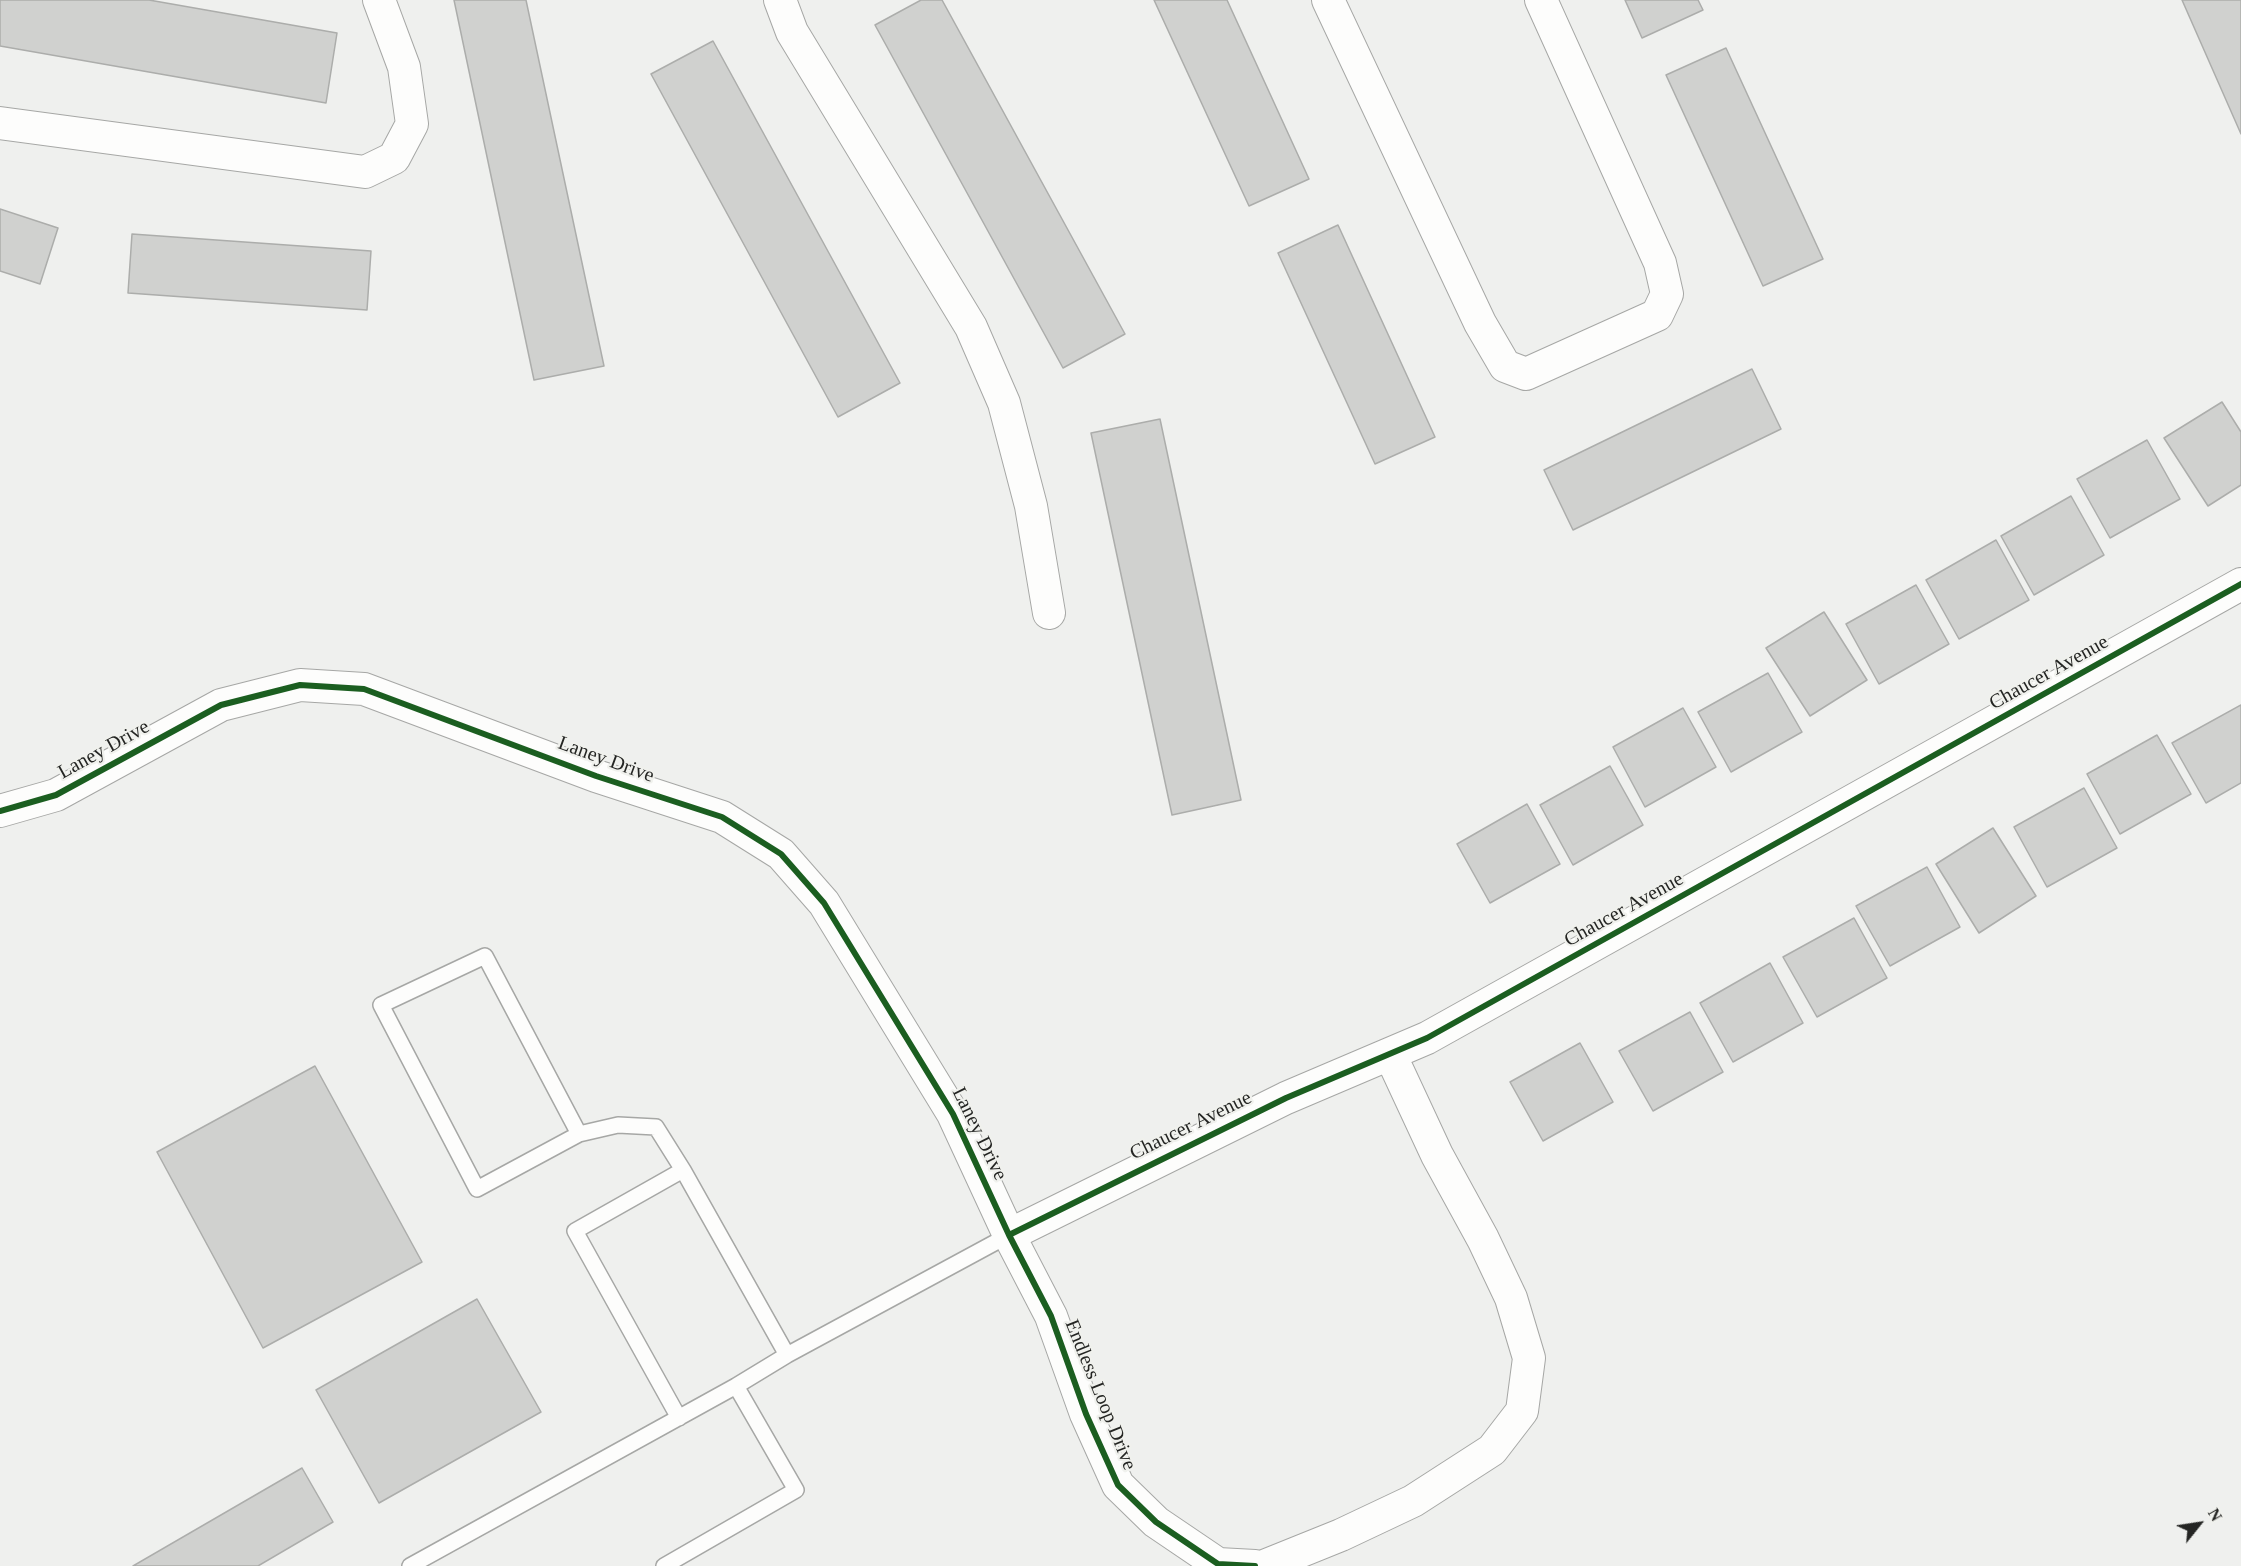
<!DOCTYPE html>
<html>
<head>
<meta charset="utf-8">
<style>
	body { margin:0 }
	#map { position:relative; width:2241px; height:1566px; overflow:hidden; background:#eff0ee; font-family:Georgia,serif }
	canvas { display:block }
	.north { position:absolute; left:2169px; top:1494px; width:60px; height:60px; -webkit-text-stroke:4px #f0f1ed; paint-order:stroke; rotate:60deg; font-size:16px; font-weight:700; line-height:24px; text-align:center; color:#242523 }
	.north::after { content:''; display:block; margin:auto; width:21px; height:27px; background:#242523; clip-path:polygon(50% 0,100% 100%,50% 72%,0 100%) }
</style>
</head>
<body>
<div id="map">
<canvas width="2241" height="1566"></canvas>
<div class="north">N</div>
</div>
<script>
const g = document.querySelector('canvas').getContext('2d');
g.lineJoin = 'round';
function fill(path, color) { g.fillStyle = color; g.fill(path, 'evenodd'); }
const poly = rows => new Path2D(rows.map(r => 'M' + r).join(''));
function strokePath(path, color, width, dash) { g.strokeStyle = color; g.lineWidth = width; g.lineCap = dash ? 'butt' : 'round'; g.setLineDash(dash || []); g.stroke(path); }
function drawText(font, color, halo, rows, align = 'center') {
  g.font = font + ' Georgia,serif'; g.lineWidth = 4.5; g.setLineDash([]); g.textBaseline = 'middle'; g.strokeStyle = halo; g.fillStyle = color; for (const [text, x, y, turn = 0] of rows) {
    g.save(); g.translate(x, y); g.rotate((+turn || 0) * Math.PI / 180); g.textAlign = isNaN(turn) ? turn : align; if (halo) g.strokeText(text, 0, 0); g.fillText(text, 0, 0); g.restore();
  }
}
const building = poly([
	[0,0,149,0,337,33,326,103,0,46,0,0],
	[454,0,526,0,604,366,534,380,454,0],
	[921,0,942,0,1125,334,1063,368,875,25,921,0],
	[1154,0,1227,0,1309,179,1249,206,1154,0],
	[1625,0,1698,0,1703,10,1642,38,1625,0],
	[2182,0,2241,0,2241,134,2182,0],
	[713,41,900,383,838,417,651,74,713,41],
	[1726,48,1823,259,1763,286,1666,75,1726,48],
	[0,209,58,228,40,284,0,271,0,209],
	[1338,225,1435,437,1375,464,1278,253,1338,225],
	[132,234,371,251,367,310,128,293,132,234],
	[1752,369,1781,429,1573,530,1544,470,1752,369],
	[2222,402,2241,432,2241,485,2208,506,2164,438,2222,402],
	[1160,419,1241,800,1172,815,1091,433,1160,419],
	[2147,440,2180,499,2110,538,2077,479,2147,440],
	[2071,496,2104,555,2034,595,2001,536,2071,496],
	[1996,540,2029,600,1959,639,1926,580,1996,540],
	[1916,585,1949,644,1879,684,1846,624,1916,585],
	[1824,612,1867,680,1810,716,1766,648,1824,612],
	[1768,673,1802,732,1731,772,1698,712,1768,673],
	[2241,705,2241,783,2206,803,2172,743,2241,705],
	[1683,708,1716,767,1645,807,1613,747,1683,708],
	[2157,735,2191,794,2120,834,2087,774,2157,735],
	[1610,766,1643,825,1573,865,1540,805,1610,766],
	[2084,788,2117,848,2047,887,2014,827,2084,788],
	[1527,804,1560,864,1490,903,1457,844,1527,804],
	[1993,828,2036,896,1979,933,1936,864,1993,828],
	[1927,867,1960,927,1890,966,1856,906,1927,867],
	[1854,918,1887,978,1817,1017,1783,957,1854,918],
	[1770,963,1803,1023,1733,1062,1700,1003,1770,963],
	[1690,1012,1723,1072,1653,1111,1619,1051,1690,1012],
	[1580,1043,1613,1102,1543,1141,1510,1082,1580,1043],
	[315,1066,422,1262,263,1348,157,1152,315,1066],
	[477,1299,541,1412,379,1503,316,1390,477,1299],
	[302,1468,333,1522,258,1566,133,1566,302,1468]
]);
fill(building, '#d0d1cf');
strokePath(building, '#acadab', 1.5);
const service = poly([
	[579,1134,477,1189,381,1005,485,956,579,1134,618,1125,656,1127,683,1170,787,1355],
	[679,1418,575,1231,683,1170],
	[410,1566,736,1386,787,1355,1009,1235],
	[664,1566,796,1490,736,1386]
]);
const minor = poly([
	[780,0,792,32,971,327,1004,403,1031,506,1049,613],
	[1328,0,1480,323,1505,366,1526,374,1657,315,1667,294,1660,263,1541,0],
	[0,123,365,172,394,158,412,124,404,67,379,0],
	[0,811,56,795,221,705,300,685,364,689,596,776,722,817,781,854,824,903,953,1114,1009,1235,1051,1316,1086,1414,1118,1485,1156,1522,1218,1564,1255,1566],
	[1009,1235,1286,1098,1427,1038,2241,584],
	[1264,1566,1341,1535,1413,1501,1492,1450,1522,1411,1529,1358,1511,1298,1483,1239,1437,1155,1390,1054]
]);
strokePath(service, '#a6a7a5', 18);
strokePath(minor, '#a6a7a5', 34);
strokePath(service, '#fdfdfc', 15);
strokePath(minor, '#fdfdfc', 32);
strokePath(poly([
	[0,811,56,795,221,705,300,685,364,689,596,776,722,817,781,854,824,903,953,1114,1009,1235,1051,1316,1086,1414,1118,1485,1156,1522,1218,1564,1255,1566],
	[1009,1235,1286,1098,1427,1038,2241,584]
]), '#1b5e20', 6);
drawText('20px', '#242523', '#f0f1ed', [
	["Chaucer Avenue",2049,673,-29],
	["Laney Drive",104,750,-29],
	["Laney Drive",606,760,20],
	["Chaucer Avenue",1624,910,-29],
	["Chaucer Avenue",1191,1126,-26],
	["Laney Drive",979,1134,64],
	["Endless Loop Drive",1100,1395,68]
]);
</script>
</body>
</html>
